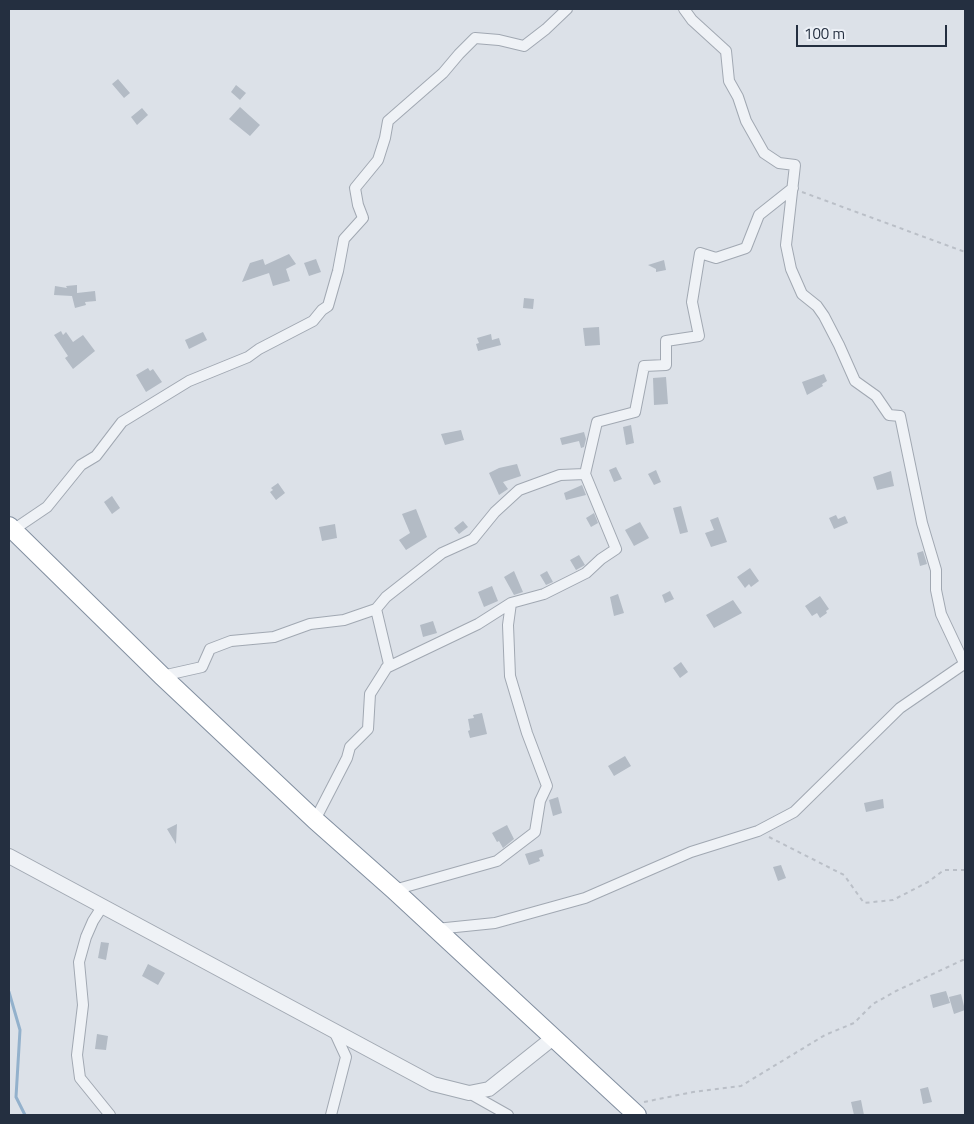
<!DOCTYPE html>
<html>
<head>
<meta charset="utf-8">
<style>
	body { margin:0 }
	#map { position:relative; width:974px; height:1124px; overflow:hidden; background:#dce1e8; font-family:"Titillium Web",sans-serif }
	canvas { display:block }
	.frame { position:absolute; inset:0; border:10px solid #242f40; pointer-events:none }
	.scale { position:absolute; left:796px; top:25px; width:151px; height:22px; box-sizing:border-box; border:2px solid #242f40; border-top:0; padding-left:6px; font-size:15px; line-height:18px; white-space:nowrap; color:#242f40; -webkit-text-stroke:4px #ecf0f6; paint-order:stroke }
</style>
</head>
<body>
<div id="map">
<canvas width="974" height="1124"></canvas>
<div class="frame"></div>
<div class="scale">100 m</div>
</div>
<script>
const g = document.querySelector('canvas').getContext('2d');
g.lineJoin = 'round';
const poly = rows => new Path2D(rows.map(r => 'M' + r).join(''));
function strokePath(path, color, width, dash) { g.strokeStyle = color; g.lineWidth = width; g.lineCap = dash ? 'butt' : 'round'; g.setLineDash(dash || []); g.stroke(path); }
function fill(path, color) { g.fillStyle = color; g.fill(path, 'evenodd'); }
strokePath(poly([
	[9,992,20,1030,16,1097,25,1115]
]), '#93b1cc', 3);
fill(poly([
	[118,79,130,93,124,98,112,84],
	[236,85,246,93,240,100,231,92],
	[240,107,260,125,250,136,229,119],
	[142,108,148,115,137,125,131,117],
	[289,254,296,264,286,269,290,281,273,286,269,273,242,282,250,263,263,259,265,265],
	[316,259,321,272,309,276,304,263],
	[664,260,666,270,656,272,656,269,648,265],
	[77,285,77,293,95,291,96,301,85,302,86,305,75,308,72,296,54,295,55,286,67,288,66,286],
	[524,298,534,299,533,309,523,308],
	[599,327,600,345,585,346,583,328],
	[61,331,63,335,66,332,73,342,83,335,95,351,73,369,65,358,68,356,54,335],
	[203,332,207,340,189,349,185,340],
	[491,334,492,340,499,338,501,345,478,351,476,344,479,343,477,338],
	[148,368,150,371,153,369,162,382,146,392,136,375],
	[824,374,827,381,822,384,823,386,807,395,802,382],
	[666,377,668,404,654,405,653,378],
	[631,425,634,443,626,445,623,427],
	[461,430,464,440,445,445,441,434],
	[584,432,586,439,584,447,581,448,579,441,562,445,560,438],
	[517,464,521,476,503,482,508,489,499,495,489,473,499,468],
	[616,467,622,479,614,482,609,470],
	[656,470,661,482,654,485,648,474],
	[891,471,894,486,877,490,873,477],
	[278,483,285,493,276,500,270,492,273,490,271,488],
	[582,485,586,495,566,500,564,493],
	[112,496,120,508,112,514,104,502],
	[681,506,688,532,680,534,673,508],
	[416,509,427,537,406,550,399,540,410,533,402,514],
	[594,513,598,523,591,527,586,518],
	[836,515,838,519,845,516,848,523,834,529,829,518],
	[718,517,727,542,711,547,705,533,714,530,710,520],
	[463,521,468,527,459,534,454,528],
	[640,522,649,538,634,546,625,530],
	[335,524,337,538,322,541,319,527],
	[923,551,927,564,920,566,917,553],
	[579,555,585,565,576,570,570,560],
	[750,568,759,581,751,587,749,584,745,588,737,577],
	[514,571,523,592,514,595,504,577],
	[547,571,553,582,546,585,540,575],
	[492,586,498,601,484,607,478,592],
	[670,591,674,599,665,603,662,595],
	[618,594,624,613,614,616,610,597],
	[820,596,829,609,826,611,827,613,820,618,817,613,812,616,805,606],
	[733,600,742,613,714,628,706,615],
	[433,621,437,633,423,637,420,625],
	[681,662,688,672,680,678,673,668],
	[482,713,487,734,470,738,468,731,470,730,468,719,474,718,473,715],
	[625,756,631,766,614,776,608,766],
	[558,797,562,813,553,816,549,800],
	[883,799,884,808,866,812,864,803],
	[177,824,176,844,167,829],
	[507,825,514,839,503,848,499,841,497,842,492,833],
	[542,849,544,856,539,858,540,861,529,865,525,854],
	[781,865,786,878,778,881,773,867],
	[101,942,109,943,106,960,98,958],
	[148,964,165,973,158,985,142,976],
	[946,991,950,1003,933,1008,930,995],
	[961,994,965,1010,954,1014,949,997],
	[97,1034,108,1036,106,1050,95,1049],
	[928,1087,932,1102,923,1104,920,1089],
	[861,1100,864,1115,854,1115,851,1102]
]), '#b3bbc5');
const minor = poly([
	[684,9,692,20,726,51,729,81,738,97,746,121,764,153,779,163,795,165,786,245,791,269,802,294,817,306,824,316,839,345,855,381,876,396,889,415,900,416,922,523,936,570,936,590,941,614,965,665],
	[585,474,597,422,635,412,644,366,666,365,666,341,699,336,692,302,700,253,716,258,746,248,759,215,793,188],
	[13,530,47,507,81,465,96,456,122,422,189,381,248,357,259,349,313,321,322,310,328,306,338,271,344,239,363,218,358,205,355,188,378,160,385,138,388,121,443,73,459,54,475,38,499,40,524,46,546,29,567,9],
	[386,668,478,624,511,603],
	[162,676,202,667,210,649,231,641,274,637,310,624,344,620,376,609,386,597,442,553,473,539,495,512,519,490,560,475,585,474,616,549,601,559,586,573,544,594,511,603,508,625,510,676,527,733,547,786,540,801,535,832,497,861,394,890],
	[315,820,347,758,350,747,368,729,370,694,389,664,376,609],
	[102,907,93,921,86,937,79,962,83,1005,77,1055,80,1078,110,1115],
	[436,929,495,923,585,898,691,852,758,831,794,812,900,708,964,664],
	[469,1093,508,1115],
	[331,1115,346,1057,334,1031]
]);
const tertiary = poly([
	[9,856,433,1084,469,1093,489,1089,553,1038]
]);
const trunk = poly([
	[9,526,162,676,315,820,394,890,637,1115]
]);
strokePath(minor, '#a1a8b2', 12);
strokePath(tertiary, '#a1a8b2', 16);
strokePath(trunk, '#828fa0', 20);
strokePath(poly([
	[802,192,965,252],
	[769,837,844,875,864,903,893,900,928,882,944,870,965,870],
	[644,1102,693,1092,741,1086,825,1035,854,1023,873,1004,896,991,965,959]
]), '#babfc7', 2, [4, 4]);
strokePath(minor, '#eff2f6', 10);
strokePath(tertiary, '#eff2f6', 14);
strokePath(trunk, '#fff', 18);
</script>
</body>
</html>
